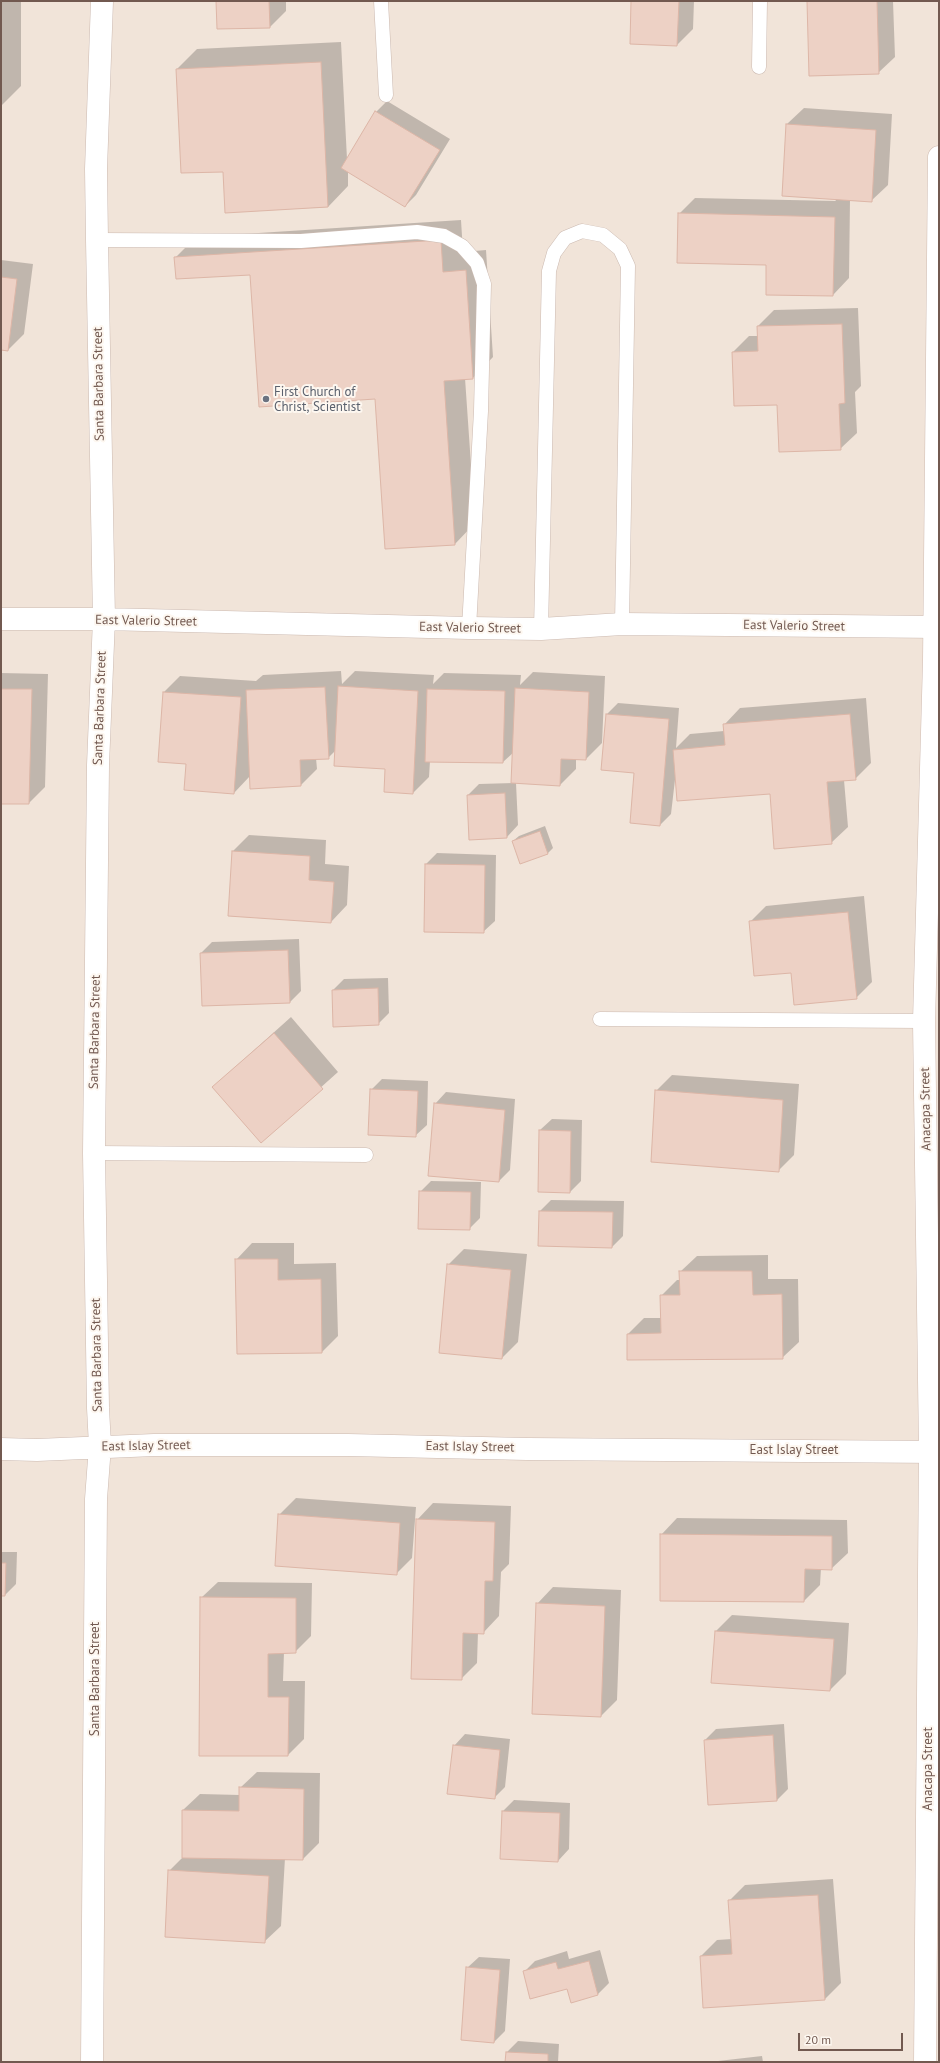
<!DOCTYPE html>
<html>
<head>
<meta charset="utf-8">
<style>
	body { margin:0 }
	#map { position:relative; width:940px; height:2063px; overflow:hidden; background:#faf3ea; font-family:"PT Sans",sans-serif }
	canvas { display:block }
	.frame { position:absolute; inset:0; border:2px solid #725950; pointer-events:none }
	.scale { position:absolute; left:798px; top:2033px; width:105px; height:18px; box-sizing:border-box; border:2px solid #725950; border-top:0; padding-left:5px; font-size:12px; line-height:14px; white-space:nowrap; color:#725950; -webkit-text-stroke:3px #fdf7f0; paint-order:stroke }
</style>
</head>
<body>
<div id="map">
<canvas width="940" height="2063"></canvas>
<div class="frame"></div>
<div class="scale">20 m</div>
</div>
<script>
const g = document.querySelector('canvas').getContext('2d');
g.lineJoin = 'round';
function fill(path, color) { g.fillStyle = color; g.fill(path, 'evenodd'); }
const poly = rows => new Path2D(rows.map(r => 'M' + r).join(''));
function strokePath(path, color, width, dash) { g.strokeStyle = color; g.lineWidth = width; g.lineCap = dash ? 'butt' : 'round'; g.setLineDash(dash || []); g.stroke(path); }
function drawText(font, color, halo, rows, align = 'center') {
  g.font = font + ' "PT Sans",sans-serif'; g.lineWidth = 4; g.setLineDash([]); g.textBaseline = 'middle'; g.strokeStyle = halo; g.fillStyle = color; for (const [text, x, y, turn = 0] of rows) {
    g.save(); g.translate(x, y); g.rotate((+turn || 0) * Math.PI / 180); g.textAlign = isNaN(turn) ? turn : align; if (halo) g.strokeText(text, 0, 0); g.fillText(text, 0, 0); g.restore();
  }
}
fill(poly([
	[1,1,939,1,939,2062,1,2062]
]), '#f1e4d9');
fill(poly([
	[1,1,21,1,21,86,1,106],
	[217,1,286,1,286,11,270,27],
	[632,1,694,1,693,29,677,45],
	[808,1,893,1,895,57,878,73],
	[341,42,347,159,376,112,387,101,450,139,416,195,405,206,348,171,348,186,328,207,226,212,224,171,177,69,197,49],
	[804,108,892,114,888,185,871,201,850,200,849,278,833,295,767,264,679,214,695,198,836,201,787,124],
	[461,220,463,252,486,250,493,357,473,378,465,378,475,523,455,544,375,397,251,274,175,258,196,237],
	[1,260,33,264,24,334,8,350,1,349],
	[858,308,861,386,855,392,857,433,840,449,778,404,733,352,749,336,758,336,758,326,774,310],
	[341,671,342,684,355,671,434,675,433,684,444,673,521,675,520,685,533,672,605,676,602,743,586,759,576,758,576,769,560,785,516,783,518,825,507,837,470,839,468,795,479,784,513,783,514,752,503,762,430,761,429,777,413,793,386,768,336,750,328,758,316,758,317,769,301,785,250,776,234,793,187,763,160,761,164,692,180,676,256,681,263,675],
	[1,673,48,674,45,787,29,803,1,803],
	[866,698,871,763,855,779,844,780,848,827,831,843,771,793,676,771,671,814,660,825,635,772,602,769,607,714,618,703,679,708,676,748,690,734,724,731,724,725,740,708],
	[545,826,553,848,548,853,513,841,519,836],
	[249,835,326,840,325,864,349,866,347,905,331,922,233,851],
	[437,853,496,855,495,921,483,932,426,864],
	[864,896,872,982,856,998,792,972,750,922,766,906],
	[299,939,301,991,290,1002,203,1005,201,953,212,942],
	[388,978,389,1013,378,1024,333,990,344,979],
	[291,1017,338,1072,261,1141,213,1087],
	[672,1075,799,1084,794,1155,778,1171,656,1091],
	[382,1079,428,1081,427,1125,415,1136,371,1090],
	[446,1092,515,1099,510,1170,499,1181,435,1104],
	[552,1119,582,1120,581,1181,570,1192,540,1130],
	[431,1181,481,1182,480,1218,469,1229,420,1192],
	[551,1200,624,1201,623,1236,612,1247,540,1211],
	[252,1243,294,1243,294,1264,336,1263,338,1336,322,1352,236,1260],
	[464,1249,527,1254,518,1342,502,1358,448,1265],
	[768,1255,768,1279,798,1279,799,1342,782,1358,628,1334,644,1318,661,1318,661,1296,677,1280,681,1280,680,1272,697,1256],
	[296,1498,416,1507,412,1558,396,1574,279,1515],
	[433,1503,511,1506,509,1564,501,1572,499,1616,483,1633,478,1632,477,1663,461,1679,417,1520],
	[677,1518,847,1520,848,1553,831,1569,821,1568,820,1585,804,1601,661,1600,661,1535],
	[1,1552,17,1552,16,1584,5,1595,1,1595],
	[218,1582,312,1583,311,1636,295,1652,284,1652,283,1681,305,1681,304,1739,288,1755,200,1755,201,1598],
	[553,1587,621,1590,617,1700,601,1716,533,1714,537,1604],
	[732,1615,849,1623,846,1674,830,1690,716,1631],
	[784,1724,788,1789,777,1800,709,1804,705,1740,716,1729],
	[465,1734,510,1739,505,1787,494,1798,454,1746],
	[257,1772,320,1773,319,1843,303,1859,285,1858,281,1926,264,1942,169,1871,183,1857,183,1810,200,1794,240,1795,240,1788],
	[514,1800,570,1803,569,1849,558,1861,503,1811],
	[833,1879,841,1983,825,1999,701,1956,717,1940,732,1939,729,1901,745,1885],
	[600,1950,609,1983,598,1994,568,1987,524,1972,535,1961,567,1951,569,1959],
	[479,1957,510,1959,505,2031,494,2042,467,1968],
	[518,2041,559,2044,558,2062,506,2062,507,2052],
	[762,2056,763,2062,717,2062,718,2061]
]), '#0003');
const building = poly([
	[216,1,269,1,270,28,217,29,216,1],
	[631,1,679,1,677,46,630,44,631,1],
	[807,1,877,1,879,74,809,76,807,1],
	[321,62,328,207,225,213,223,172,181,173,176,69,321,62],
	[375,111,440,150,405,207,341,168,375,111],
	[786,124,876,130,872,202,782,196,786,124],
	[678,213,835,217,833,296,766,295,766,265,677,263,678,213],
	[441,240,443,272,466,270,473,379,444,381,455,545,385,549,375,399,259,407,250,275,176,279,174,257,441,240],
	[1,277,17,279,8,351,1,350,1,277],
	[842,324,845,403,839,404,841,450,779,452,777,405,734,406,732,352,758,351,757,326,842,324],
	[338,686,418,691,413,794,384,792,385,769,334,766,338,686],
	[325,687,329,759,300,760,301,786,250,789,246,690,325,687],
	[515,688,589,692,586,760,561,759,560,786,511,783,515,688],
	[1,689,32,689,29,804,1,804,1,689],
	[427,689,505,691,503,763,425,762,427,689],
	[163,692,241,697,234,794,184,790,186,764,158,762,163,692],
	[606,714,669,719,660,826,630,823,634,773,601,770,606,714],
	[850,714,856,780,827,782,832,844,774,849,770,794,677,801,673,750,725,745,723,724,850,714],
	[505,793,507,838,469,840,467,795,505,793],
	[540,831,548,854,520,864,512,841,540,831],
	[232,851,310,856,309,880,334,882,331,923,228,916,232,851],
	[425,864,485,865,484,933,424,932,425,864],
	[848,912,857,999,794,1005,791,973,754,976,749,921,848,912],
	[288,950,290,1003,202,1006,200,953,288,950],
	[378,988,379,1025,333,1027,332,990,378,988],
	[274,1033,323,1089,261,1143,212,1087,274,1033],
	[370,1089,418,1091,416,1137,368,1135,370,1089],
	[655,1090,783,1100,779,1172,651,1162,655,1090],
	[434,1103,505,1110,499,1182,428,1176,434,1103],
	[539,1130,571,1131,570,1193,538,1192,539,1130],
	[419,1191,471,1192,470,1230,418,1229,419,1191],
	[539,1211,613,1212,612,1248,538,1246,539,1211],
	[235,1259,278,1259,278,1280,321,1279,322,1353,237,1354,235,1259],
	[447,1264,511,1270,502,1359,439,1353,447,1264],
	[679,1271,752,1271,753,1295,782,1294,783,1359,627,1360,627,1334,661,1333,660,1295,680,1295,679,1271],
	[278,1514,400,1523,397,1575,275,1566,278,1514],
	[416,1519,495,1522,493,1581,485,1581,484,1634,463,1633,462,1680,411,1679,416,1519],
	[660,1534,832,1536,832,1570,805,1569,804,1602,660,1601,660,1534],
	[1,1563,6,1563,5,1596,1,1596,1,1563],
	[200,1597,296,1598,296,1653,268,1654,268,1697,289,1697,288,1756,199,1756,200,1597],
	[536,1603,605,1606,601,1717,532,1714,536,1603],
	[715,1631,834,1639,830,1691,711,1683,715,1631],
	[773,1735,777,1801,708,1805,704,1740,773,1735],
	[453,1745,500,1750,495,1799,447,1794,453,1745],
	[239,1787,304,1789,303,1860,182,1858,182,1810,239,1811,239,1787],
	[502,1811,560,1813,558,1862,500,1859,502,1811],
	[168,1870,269,1876,265,1943,165,1937,168,1870],
	[818,1895,825,2000,703,2008,700,1956,732,1954,728,1900,818,1895],
	[589,1961,598,1995,571,2003,567,1989,530,1999,523,1971,556,1962,558,1969,589,1961],
	[466,1967,500,1970,494,2043,461,2040,466,1967],
	[506,2052,548,2054,548,2062,505,2062,506,2052]
]);
fill(building, '#edd1c5');
strokePath(building, '#ddb6a7', 1);
const lane = poly([
	[381,1,386,95],
	[759,67,760,1],
	[97,240,301,241,417,232,444,236,462,246,477,263,484,284,481,411,469,628],
	[541,629,549,271,554,253,565,238,582,231,603,235,620,249,628,266,622,624],
	[600,1019,924,1021],
	[94,1153,366,1155]
]);
const street = poly([
	[1,619,104,619,469,628,541,629,622,624,939,627],
	[1,1449,37,1450,154,1445,348,1445,527,1449,939,1452],
	[92,2062,96,1499,100,1446,98,1408,94,1153,98,765,104,619,97,240,96,169,102,1]
]);
const secondary = poly([
	[925,2062,930,1451,924,1021,934,660,939,157]
]);
strokePath(lane, '#ccbab1', 15);
strokePath(street, '#ccbab1', 23);
strokePath(secondary, '#d0bcb2', 23);
strokePath(lane, '#fff', 14);
strokePath(street, '#fff', 22);
strokePath(secondary, '#fff', 22);
for (const [x, y, r, color] of [
	[266,399,4,"#6b7280"]
]) { const dot = new Path2D(); dot.arc(x, y, r, 0, 2 * Math.PI); g.fillStyle = color; g.fill(dot); strokePath(dot, '#fdf7f0', 1.5); }
drawText('13px', '#725950', '#fdf7f0', [
	["Santa Barbara Street",99,384,-91],
	["East Valerio Street",146,621,1],
	["East Valerio Street",794,626,1],
	["East Valerio Street",470,628,1],
	["Santa Barbara Street",100,708,-88],
	["Santa Barbara Street",95,1032,-89],
	["Anacapa Street",926,1109,-91],
	["Santa Barbara Street",97,1355,-91],
	["East Islay Street",146,1446,-1],
	["East Islay Street",470,1447,1],
	["East Islay Street",794,1450],
	["Santa Barbara Street",95,1679,-90],
	["Anacapa Street",928,1769,-90]
]);
drawText('13px', '#5b616d', '#fdf7f0', [
	["First Church of",274,392],
	["Christ, Scientist",274,407]
], 'left');
</script>
</body>
</html>
